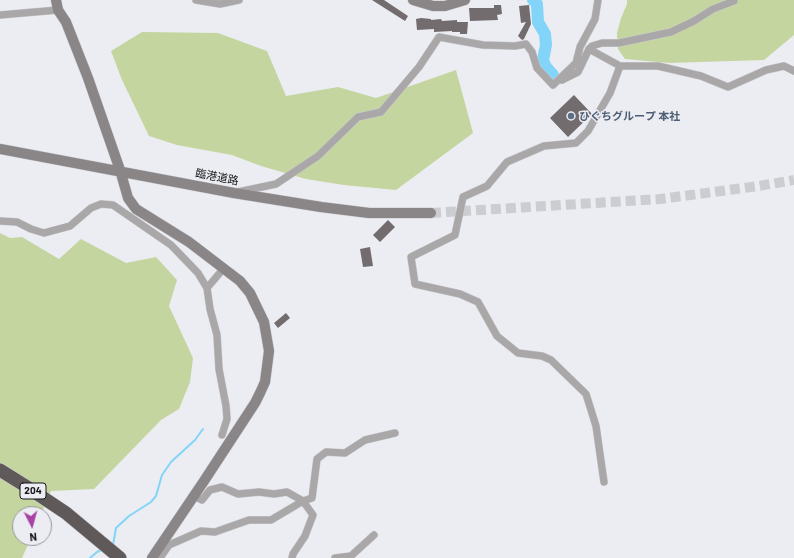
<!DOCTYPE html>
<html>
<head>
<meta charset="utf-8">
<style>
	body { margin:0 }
	#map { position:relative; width:794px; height:558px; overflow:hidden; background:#ebedf2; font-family:Barlow,sans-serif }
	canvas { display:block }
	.north { position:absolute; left:12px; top:506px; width:40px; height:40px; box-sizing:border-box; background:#ebedf2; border:1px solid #95979a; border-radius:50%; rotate:174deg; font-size:11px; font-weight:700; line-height:16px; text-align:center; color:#151517 }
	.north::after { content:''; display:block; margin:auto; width:14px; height:18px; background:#a842a6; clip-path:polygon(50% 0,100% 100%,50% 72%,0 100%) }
</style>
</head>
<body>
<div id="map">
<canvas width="794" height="558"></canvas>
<div class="north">N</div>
</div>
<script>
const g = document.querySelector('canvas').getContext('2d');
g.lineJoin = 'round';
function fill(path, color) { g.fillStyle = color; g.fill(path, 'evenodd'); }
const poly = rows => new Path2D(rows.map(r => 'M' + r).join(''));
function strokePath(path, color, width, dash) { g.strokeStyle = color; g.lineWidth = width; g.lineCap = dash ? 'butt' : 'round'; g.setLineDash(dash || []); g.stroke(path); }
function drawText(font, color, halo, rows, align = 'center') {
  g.font = font + ' Barlow,"Noto Sans JP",sans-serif'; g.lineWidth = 3; g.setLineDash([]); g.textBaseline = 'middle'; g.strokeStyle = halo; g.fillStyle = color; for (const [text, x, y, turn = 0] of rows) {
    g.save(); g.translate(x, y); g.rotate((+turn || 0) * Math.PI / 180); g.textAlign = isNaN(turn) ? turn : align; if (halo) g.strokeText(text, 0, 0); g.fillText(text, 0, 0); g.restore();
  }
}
fill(poly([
	[627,0,794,0,794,35,764,60,669,63,625,59,618,49,617,33,621,18,627,4],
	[142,32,218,33,267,51,286,96,338,87,376,98,456,70,473,133,396,190,344,185,306,179,261,166,232,155,177,145,149,136,122,80,111,51],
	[0,233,10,238,22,237,59,259,81,239,126,263,156,257,177,280,169,306,193,358,190,382,179,409,161,420,94,489,51,491,41,514,20,514,20,538,31,538,22,558,0,558]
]), '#c5d59f');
strokePath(poly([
	[113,545,116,528,129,516,151,502,156,496,162,475,171,462,195,440,203,429],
	[90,558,97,552,101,550]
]), '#82d4f8', 2);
strokePath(poly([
	[533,0,537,4,538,22,545,34,546,45,543,60,546,67,553,75]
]), '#82d4f8', 12);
fill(poly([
	[372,0,384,0,408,16,405,21],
	[494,5,501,5,502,14,497,15,498,20,470,21,469,8,494,8],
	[529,5,531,24,524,39,522,40,518,36,526,22,521,23,519,6],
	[421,18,431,19,431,20,441,19,442,21,457,20,457,22,468,22,467,34,460,34,460,32,452,32,452,31,434,32,434,29,417,30,416,19],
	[574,95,592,114,568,137,550,118],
	[388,220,395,227,380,242,373,235],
	[370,247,373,266,363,267,360,249],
	[286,313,290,318,278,328,274,323]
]), '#726c6f');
strokePath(poly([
	[431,213,660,199,759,186,794,180]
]), '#cbcdd1', 10, [10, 5]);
const street = poly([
	[196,0,220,4,239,0],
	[0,15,58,10],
	[589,49,592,46,602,43,619,43,671,32,694,21,713,9,734,1],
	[562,80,578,72,589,49,620,66,658,66,701,76,728,87,766,70,784,66,794,71],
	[238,192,276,184,318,156,358,117,381,112,419,67,439,37,483,45,515,46,526,44,532,52,537,68,553,85,576,63,580,47,595,19,598,0],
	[0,221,17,222,31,229,44,233,70,226,91,208,101,204,113,205,171,245,198,273,207,288,224,268],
	[207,288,210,309,217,335,219,369,226,406,227,419,222,435],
	[604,482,596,426,586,394,551,360,542,356,518,353,497,336,478,302,460,294,415,284,411,257,455,235,463,197,487,186,507,162,544,146,576,143,588,131,610,93,620,66],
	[194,496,202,500,210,490,222,487,238,494,259,492,274,494,287,492,303,501,313,515,305,536,293,554,292,558],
	[160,558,169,545,201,531,215,532,249,520,271,520,303,501,312,498,317,459,326,452,345,453,365,440,395,433],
	[335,558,351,556,374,535]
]);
const secondary = poly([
	[56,0,58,10,66,22,88,78,120,170,128,198,136,209,189,242,240,281,250,293,264,322,269,351,265,382,260,393,255,403,204,481,152,558],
	[413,0,433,6,445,6,465,0],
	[0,149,234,193,321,207,369,213,431,213]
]);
const highway = poly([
	[0,470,24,485,66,513,120,558]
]);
strokePath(street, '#c9cacf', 8);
strokePath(secondary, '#c9cacf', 11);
strokePath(highway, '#c9cacf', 14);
strokePath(street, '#aaa7a8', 7);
strokePath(secondary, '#8a8586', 10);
strokePath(highway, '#5f595a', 13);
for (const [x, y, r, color] of [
	[571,116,4,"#5c6f8a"]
]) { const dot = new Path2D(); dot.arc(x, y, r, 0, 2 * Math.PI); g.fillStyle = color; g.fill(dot); strokePath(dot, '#ebedf2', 1.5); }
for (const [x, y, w] of [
	[33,491,26]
]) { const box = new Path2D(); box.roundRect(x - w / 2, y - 8, w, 16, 3); g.fillStyle = '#ebedf2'; g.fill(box); strokePath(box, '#151517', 1); }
drawText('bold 10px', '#151517', null, [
	["204",33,491]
]);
drawText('bold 11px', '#4e5e75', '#ebedf2', [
	["ひぐちグループ 本社",579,116]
], 'left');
drawText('11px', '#151517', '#ebedf2', [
	["臨港道路",217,177,11]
]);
</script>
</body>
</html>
